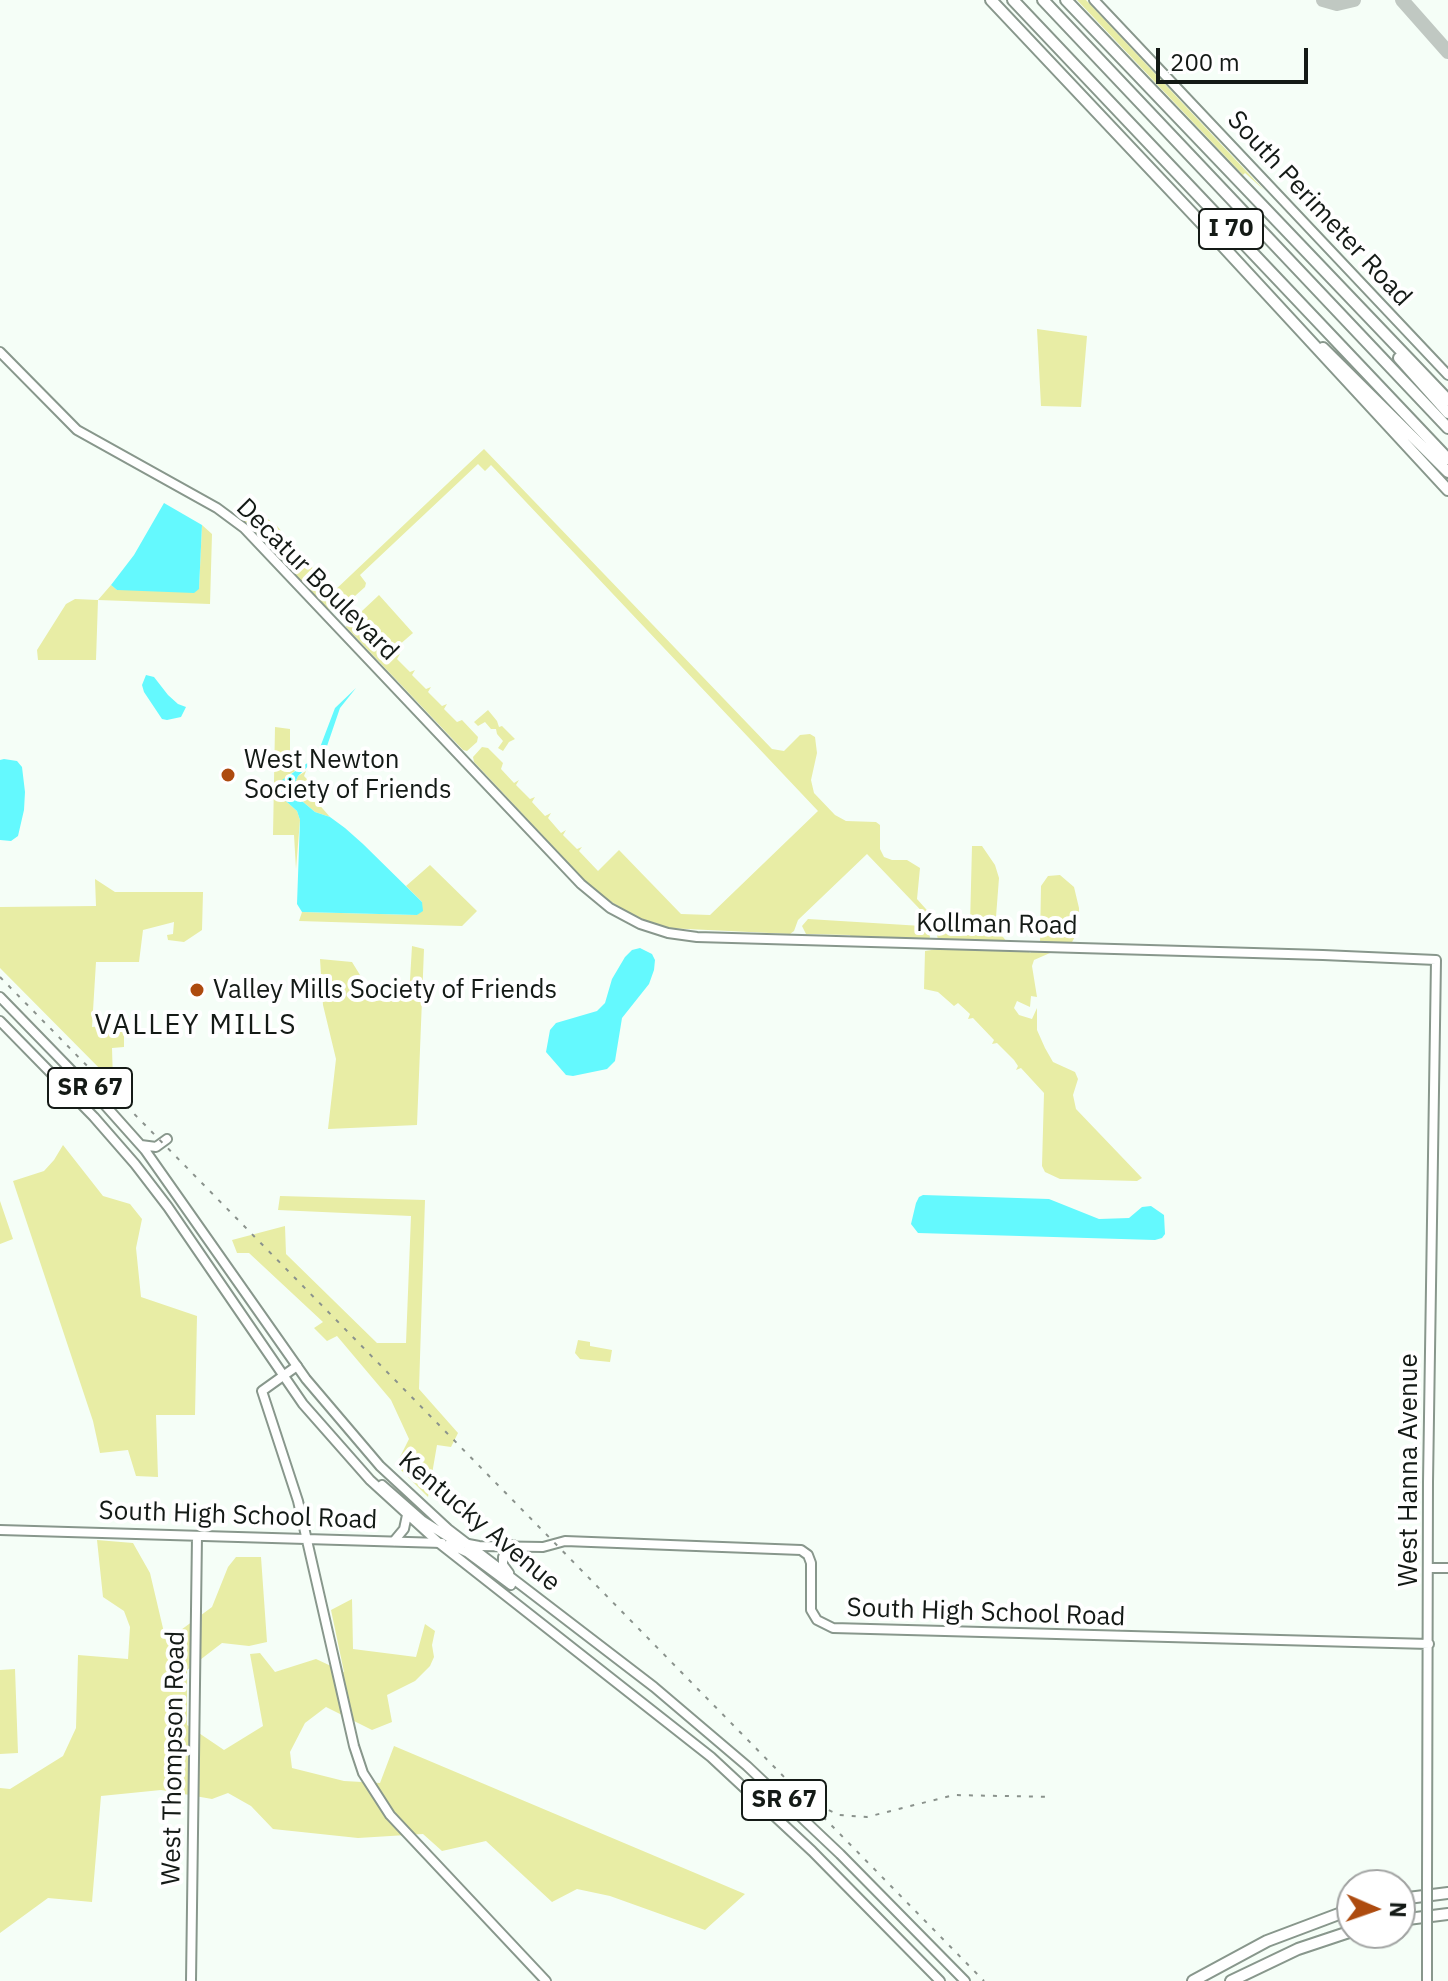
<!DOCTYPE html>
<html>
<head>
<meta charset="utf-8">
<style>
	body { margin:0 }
	#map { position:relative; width:1448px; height:1981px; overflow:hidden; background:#f5fef7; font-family:"IBM Plex Sans",sans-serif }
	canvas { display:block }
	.north { position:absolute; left:1336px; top:1869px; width:80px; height:80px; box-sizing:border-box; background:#fff; border:2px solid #a1a3a2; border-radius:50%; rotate:92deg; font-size:22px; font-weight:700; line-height:32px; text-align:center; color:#141a16 }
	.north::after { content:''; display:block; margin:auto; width:28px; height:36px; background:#ad4b0f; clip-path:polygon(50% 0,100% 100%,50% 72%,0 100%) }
	.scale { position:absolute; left:1156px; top:48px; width:152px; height:36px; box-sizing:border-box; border:4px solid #141a16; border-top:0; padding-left:10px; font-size:24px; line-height:28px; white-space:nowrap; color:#141a16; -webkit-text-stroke:6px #fff; paint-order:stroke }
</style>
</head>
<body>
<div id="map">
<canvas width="1448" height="1981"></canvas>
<div class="north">N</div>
<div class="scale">200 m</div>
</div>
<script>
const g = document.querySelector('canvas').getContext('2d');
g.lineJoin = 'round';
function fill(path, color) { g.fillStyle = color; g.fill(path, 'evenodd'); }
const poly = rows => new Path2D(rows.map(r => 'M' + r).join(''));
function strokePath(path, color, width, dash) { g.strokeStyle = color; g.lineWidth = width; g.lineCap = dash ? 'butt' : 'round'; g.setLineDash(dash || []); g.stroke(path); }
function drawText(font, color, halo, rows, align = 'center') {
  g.font = font + ' "IBM Plex Sans",sans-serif'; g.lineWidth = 8; g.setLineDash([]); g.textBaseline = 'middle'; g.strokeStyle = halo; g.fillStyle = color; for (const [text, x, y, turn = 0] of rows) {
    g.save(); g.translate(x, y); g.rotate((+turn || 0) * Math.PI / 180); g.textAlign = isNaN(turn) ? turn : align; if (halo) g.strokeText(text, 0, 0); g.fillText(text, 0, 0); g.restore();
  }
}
fill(poly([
	[1077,0,1086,0,1264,190,1245,173,1243,175],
	[1037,329,1087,336,1081,407,1041,406],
	[484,449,772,749,784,751,800,735,810,734,815,737,817,753,811,780,814,793,835,815,846,821,876,822,880,825,880,849,884,857,892,860,907,860,920,868,917,899,950,936,961,936,970,925,972,846,982,846,995,865,999,878,996,917,999,932,1007,942,938,940,935,925,867,854,798,920,794,931,790,934,667,928,633,916,595,891,474,762,473,757,482,747,488,748,503,763,501,769,514,783,519,780,516,785,530,799,535,797,532,802,545,816,551,813,548,818,561,833,566,830,563,835,577,849,582,847,579,851,598,871,619,850,681,914,710,915,818,811,491,465,485,471,478,464,360,575,366,583,365,587,337,612,328,609,236,513,265,517,277,526,333,592],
	[202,525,212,534,210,604,98,600,96,660,38,660,37,650,66,604,75,599,98,600,111,585,117,590,199,589],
	[379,595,413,633,391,652,394,657,400,654,397,659,410,672,415,670,412,675,426,689,431,687,428,692,442,706,447,704,444,709,457,722,462,720,478,737,477,742,467,751,463,750,346,627,347,616,362,611],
	[488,710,497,721,499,727,502,726,515,739,509,742,503,751,498,748,503,741,497,734,496,729,491,729,485,722,478,726,474,722],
	[275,727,290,729,290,760,297,770,288,775,277,788,279,795,297,811,300,820,296,869,294,835,273,835],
	[306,771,304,776,320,793,316,801,330,817,315,812,296,796,295,783,298,776],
	[430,865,477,911,462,926,299,921,302,912,417,915,422,902,406,886],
	[1060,875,1074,887,1079,908,1079,929,1071,944,1040,943,1041,886,1048,876],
	[95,879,115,892,203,892,202,930,184,942,168,940,167,935,173,934,174,922,143,930,139,962,96,962,92,1027,124,1024,124,1047,112,1048,113,1082,0,968,0,907,96,906],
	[808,919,922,926,928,929,930,937,928,941,851,939,850,935,806,934,802,926],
	[412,946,424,949,417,1125,328,1129,336,1059,323,1005,320,959,352,962,376,1001,409,997],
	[951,947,1028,950,1030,953,1033,950,1049,950,1050,953,1034,960,1032,966,1037,997,1031,996,1030,1007,1017,1001,1014,1008,1019,1015,1032,1019,1037,1008,1037,1030,1045,1048,1053,1062,1075,1072,1078,1079,1073,1095,1076,1109,1142,1178,1137,1181,1060,1179,1045,1172,1042,1166,1044,1093,1021,1068,1016,1070,1018,1066,1014,1060,997,1043,992,1044,994,1040,973,1018,968,1019,970,1014,958,1003,954,1006,938,992,924,989,925,951],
	[63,1145,103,1196,130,1204,142,1219,136,1248,141,1297,197,1316,195,1415,156,1415,158,1477,136,1476,128,1450,100,1453,93,1421,13,1181,44,1171,54,1160],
	[280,1196,425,1200,419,1389,458,1433,451,1447,437,1445,428,1497,396,1465,409,1439,391,1400,337,1336,327,1341,314,1328,323,1322,249,1253,237,1253,232,1240,285,1226,286,1254,377,1343,406,1343,411,1216,278,1210],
	[0,1201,13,1239,0,1244],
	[578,1340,590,1342,590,1346,612,1350,610,1362,580,1359,575,1353],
	[97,1540,133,1543,150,1573,166,1641,212,1607,228,1567,236,1557,261,1557,267,1642,249,1646,222,1643,187,1670,187,1725,224,1750,263,1726,250,1654,260,1653,275,1672,316,1659,344,1672,331,1610,352,1599,353,1649,416,1657,425,1624,435,1631,432,1645,434,1657,430,1666,415,1681,387,1695,392,1722,372,1730,326,1707,305,1723,290,1752,292,1768,344,1781,380,1783,394,1746,745,1894,705,1930,610,1896,577,1889,552,1902,486,1841,442,1851,423,1834,358,1838,273,1829,251,1806,228,1793,212,1799,161,1790,101,1796,92,1902,48,1898,0,1933,0,1788,10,1789,63,1756,76,1728,78,1655,128,1659,130,1627,124,1611,103,1597],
	[15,1669,18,1753,0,1754,0,1670]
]), '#e8eda5');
fill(poly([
	[164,503,202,525,199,589,194,593,117,590,111,585,134,555],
	[146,675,154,677,168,695,178,704,186,707,181,717,167,720,162,719,144,692,142,685],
	[356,688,340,708,326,749,298,776,295,783,296,796,315,812,330,817,345,828,363,844,422,902,423,911,417,915,302,912,297,904,300,820,297,811,279,795,277,788,279,782,309,762,319,750,335,708],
	[4,759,17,761,22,767,25,792,24,810,18,836,11,841,0,840,0,760],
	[640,948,652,954,655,960,654,970,649,984,622,1018,615,1061,607,1069,573,1076,566,1075,546,1052,550,1030,556,1023,597,1011,605,1003,612,979,625,957,632,950],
	[923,1195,1049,1199,1099,1219,1129,1218,1142,1207,1151,1206,1164,1215,1165,1234,1162,1238,1155,1240,918,1233,911,1224,916,1203,919,1197]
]), '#64f9fe');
strokePath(poly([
	[1323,0,1337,4,1354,0],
	[1402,0,1448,52]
]), '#c0c8c2', 14);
const secondary = poly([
	[1094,0,1448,375],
	[0,352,77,430,217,508,244,528,581,884,610,908,640,924,668,933,697,937,1323,955,1436,960,1428,1482,1427,1883],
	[297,1366,262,1391,298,1501,354,1746,363,1773,390,1815,546,1981],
	[0,1530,442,1543],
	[463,1543,479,1546,543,1547,565,1541,801,1550,808,1555,811,1563,811,1610,817,1620,833,1628,1429,1644],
	[1428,1568,1448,1568],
	[191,1981,197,1536],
	[1427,1981,1427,1932]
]);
const primary = poly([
	[0,997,104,1104,145,1150,306,1379,380,1466,448,1529,654,1687,747,1766,840,1854,965,1981],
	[0,1021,94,1117,135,1164,168,1207,303,1404,370,1480,439,1543,711,1757,812,1851,940,1981],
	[141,1145,156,1147,167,1139],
	[382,1485,423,1521,458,1543],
	[394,1541,404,1529,407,1515],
	[449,1544,468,1553,511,1585],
	[509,1573,503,1565,503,1557,513,1545]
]);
const highway = poly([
	[991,0,1207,229,1448,490],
	[1013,0,1448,459],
	[1043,0,1448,428],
	[1066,0,1448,400],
	[1323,348,1448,472],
	[1399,358,1448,413],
	[1400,1899,1448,1893],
	[1400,1920,1448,1914],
	[1193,1981,1267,1941,1352,1909],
	[1231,1981,1298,1949,1352,1931]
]);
strokePath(secondary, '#88978c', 12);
strokePath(primary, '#88978c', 12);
strokePath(highway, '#88978c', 14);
strokePath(secondary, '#fff', 8);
strokePath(primary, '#fff', 8);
strokePath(highway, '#fff', 10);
strokePath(poly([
	[0,977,984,1981],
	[818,1805,839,1815,867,1817,954,1795,1052,1797]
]), '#8a928c', 2, [4, 8]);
const secondaryBridge = poly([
	[1427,1883,1427,1932]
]);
strokePath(secondaryBridge, '#88978c', 12, []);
strokePath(secondaryBridge, '#fff', 8);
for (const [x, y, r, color] of [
	[228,775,8,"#ad4b0f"],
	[197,990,8,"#ad4b0f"]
]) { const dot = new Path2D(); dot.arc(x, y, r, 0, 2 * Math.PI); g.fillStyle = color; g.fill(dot); strokePath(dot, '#fff', 3); }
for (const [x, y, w] of [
	[1231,229,64],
	[90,1088,84],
	[784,1800,84]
]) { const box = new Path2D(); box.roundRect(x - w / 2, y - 20, w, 40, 6); g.fillStyle = '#fff'; g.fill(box); strokePath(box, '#141a16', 2); }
drawText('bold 24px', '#141a16', null, [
	["I 70",1231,229],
	["SR 67",90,1088],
	["SR 67",784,1800]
]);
drawText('26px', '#141a16', '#fff', [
	["South Perimeter Road",1319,209,47],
	["Decatur Boulevard",317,580,45],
	["Kollman Road",997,925,1],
	["West Hanna Avenue",1409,1470,-90],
	["South High School Road",238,1516,2],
	["Kentucky Avenue",479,1522,40],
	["South High School Road",986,1613,2],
	["West Thompson Road",174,1758,-89]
]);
drawText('26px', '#141a16', '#fff', [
	["West Newton",244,760],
	["Society of Friends",244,790],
	["Valley Mills Society of Friends",213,990]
], 'left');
g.letterSpacing = '2px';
drawText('28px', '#141a16', '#fff', [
	["VALLEY MILLS",196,1026]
]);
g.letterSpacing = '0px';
</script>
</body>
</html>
